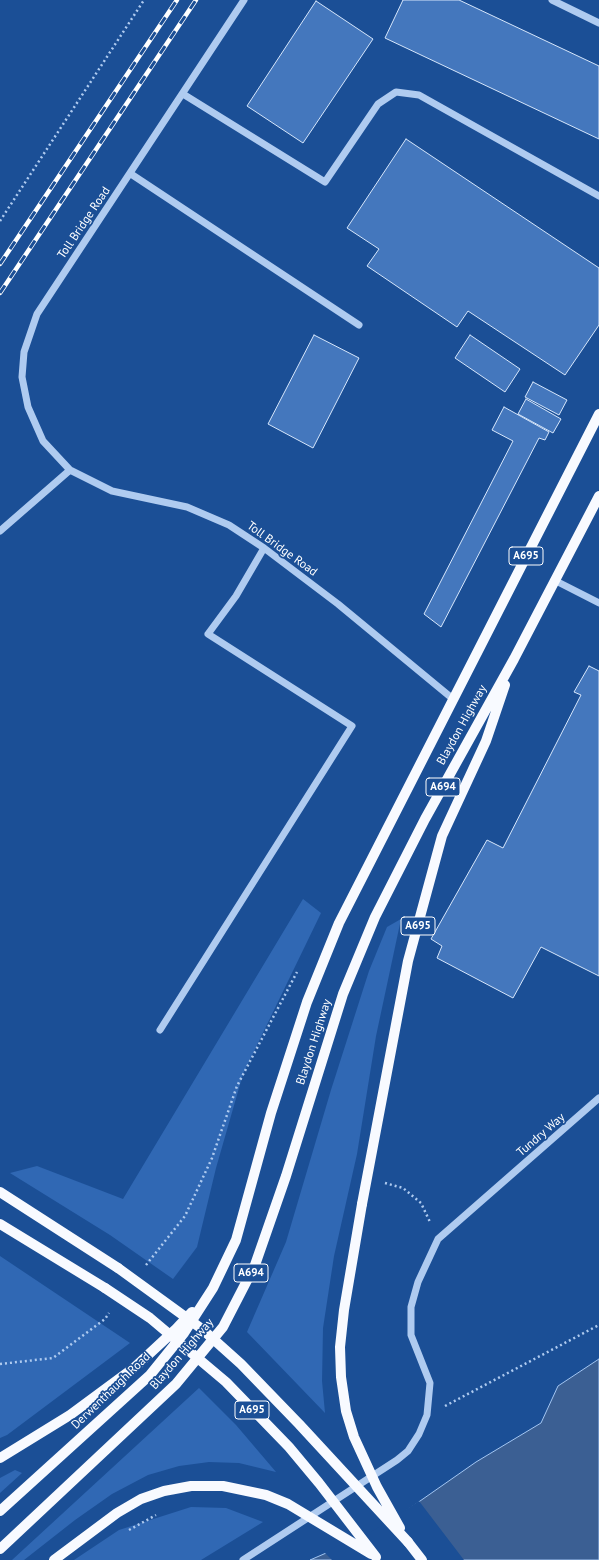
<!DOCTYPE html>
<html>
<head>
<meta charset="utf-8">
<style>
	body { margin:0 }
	canvas { display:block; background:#1b4f96 }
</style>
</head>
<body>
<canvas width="599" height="1560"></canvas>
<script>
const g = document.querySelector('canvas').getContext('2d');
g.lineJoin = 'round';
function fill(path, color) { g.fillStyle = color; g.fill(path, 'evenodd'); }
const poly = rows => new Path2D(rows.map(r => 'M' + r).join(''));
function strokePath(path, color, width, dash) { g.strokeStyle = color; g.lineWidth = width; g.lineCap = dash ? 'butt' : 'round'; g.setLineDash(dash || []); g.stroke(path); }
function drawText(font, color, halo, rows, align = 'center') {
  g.font = font + ' "PT Sans",sans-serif'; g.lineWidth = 3.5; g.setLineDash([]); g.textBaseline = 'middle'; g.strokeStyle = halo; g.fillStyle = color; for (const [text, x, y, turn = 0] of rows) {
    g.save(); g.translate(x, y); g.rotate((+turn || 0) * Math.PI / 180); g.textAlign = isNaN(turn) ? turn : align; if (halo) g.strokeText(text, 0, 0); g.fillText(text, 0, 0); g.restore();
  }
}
fill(poly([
	[303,899,321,913,243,1074,216,1168,197,1247,173,1279,110,1235,10,1173,37,1166,123,1199],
	[401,919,376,1036,357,1154,334,1256,323,1328,322,1381,325,1413,247,1332,286,1242,331,1090,369,971,387,927],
	[0,1256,130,1343,7,1435,0,1438],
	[199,1388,236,1425,276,1472,239,1463,209,1462,179,1466,148,1475,112,1494,75,1520,24,1560,12,1560],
	[15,1470,22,1473,0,1493,0,1478],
	[191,1507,226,1508,263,1522,201,1560,74,1560,119,1530]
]), '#3068b4');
const water = poly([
	[599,1359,599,1560,310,1560,377,1531,476,1462,541,1423,558,1386,599,1359]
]);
fill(water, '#3b5f93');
strokePath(water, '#a2c5f1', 1);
fill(poly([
	[419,1501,464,1560,332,1560,324,1552,376,1529]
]), '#1b4f96');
const building = poly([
	[403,0,459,0,599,66,599,139,385,38,403,0],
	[316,1,373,39,303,143,247,106,316,1],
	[406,139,599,268,599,325,565,375,468,311,457,327,367,266,379,249,347,228,406,139],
	[314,335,359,358,313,448,268,424,314,335],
	[470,335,520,369,505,392,455,358,470,335],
	[533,382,567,400,559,415,525,397,533,382],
	[526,399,561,419,553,433,518,414,526,399],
	[504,407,549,432,545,440,539,438,441,627,424,614,513,441,492,430,504,407],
	[589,666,599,671,599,976,541,947,513,998,437,958,442,946,431,939,487,840,503,848,581,695,574,692,589,666]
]);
fill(building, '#4477bd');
strokePath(building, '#d6e6fb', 1);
strokePath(poly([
	[0,221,144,0],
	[385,1183,403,1188,421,1203,430,1222],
	[146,1265,185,1216,212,1158,237,1086,297,972],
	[0,1364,53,1358,105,1319,109,1313],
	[445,1406,599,1325],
	[129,1530,156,1515]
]), '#afcbf0', 2.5, [2, 3]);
strokePath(poly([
	[244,0,37,314,24,352,22,377,28,407,43,441,70,470,112,491,187,507,229,525,264,548,338,604,453,699],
	[552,0,599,23],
	[183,94,325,182,378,104,396,92,419,95,599,196],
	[131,174,359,325],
	[0,531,70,470],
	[554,580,599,603],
	[160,1030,352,726,208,634,236,596,264,548],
	[243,1560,397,1460,408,1451,419,1434,427,1415,430,1383,411,1335,411,1307,418,1282,438,1239,599,1098]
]), '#afcbf0', 7);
strokePath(poly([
	[0,1192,118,1268],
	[362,1204,408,961,442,836,486,741,505,685],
	[0,1224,105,1288],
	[0,1458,70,1415,135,1367,176,1329,192,1312],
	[0,1511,150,1375,184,1333,213,1288,236,1240,271,1113,307,1002,339,923,599,414],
	[408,1542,422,1560],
	[0,1549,176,1384,223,1327,255,1265,286,1176,343,994,375,917,425,819,514,659,599,496]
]), '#f8faff', 10);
const rail = poly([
	[0,264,177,0],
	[0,293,196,0]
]);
strokePath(rail, '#fff', 4.5);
strokePath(rail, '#1b4f96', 3, [9]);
strokePath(poly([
	[362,1204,344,1310,340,1347,341,1377,346,1411,354,1437,377,1487,400,1528],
	[118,1268,202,1329,241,1364,299,1424,408,1542],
	[105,1288,150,1318,226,1382,289,1447,319,1483,376,1557],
	[54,1560,117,1513,141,1499,164,1491,191,1486,223,1486,266,1495,288,1504,371,1554]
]), '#f8faff', 10);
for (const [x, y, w] of [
	[526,556,34],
	[443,787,34],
	[418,926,34],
	[251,1273,34],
	[252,1410,34]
]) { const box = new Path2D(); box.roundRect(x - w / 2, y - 9, w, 18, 3); g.fillStyle = '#1b4f96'; g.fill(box); strokePath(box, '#fff', 1); }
drawText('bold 11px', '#fff', null, [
	["A695",526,556],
	["A694",443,787],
	["A695",418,926],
	["A694",251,1273],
	["A695",252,1410]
]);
drawText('12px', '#fff', '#1b4f96', [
	["Toll Bridge Road",84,223,-56],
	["Toll Bridge Road",282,549,36],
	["Blaydon Highway",462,725,-61],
	["Blaydon Highway",314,1042,-72],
	["Tundry Way",541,1135,-41],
	["Blaydon Highway",182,1354,-49],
	["Derwenthaugh Road",111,1391,-44]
]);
</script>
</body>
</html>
